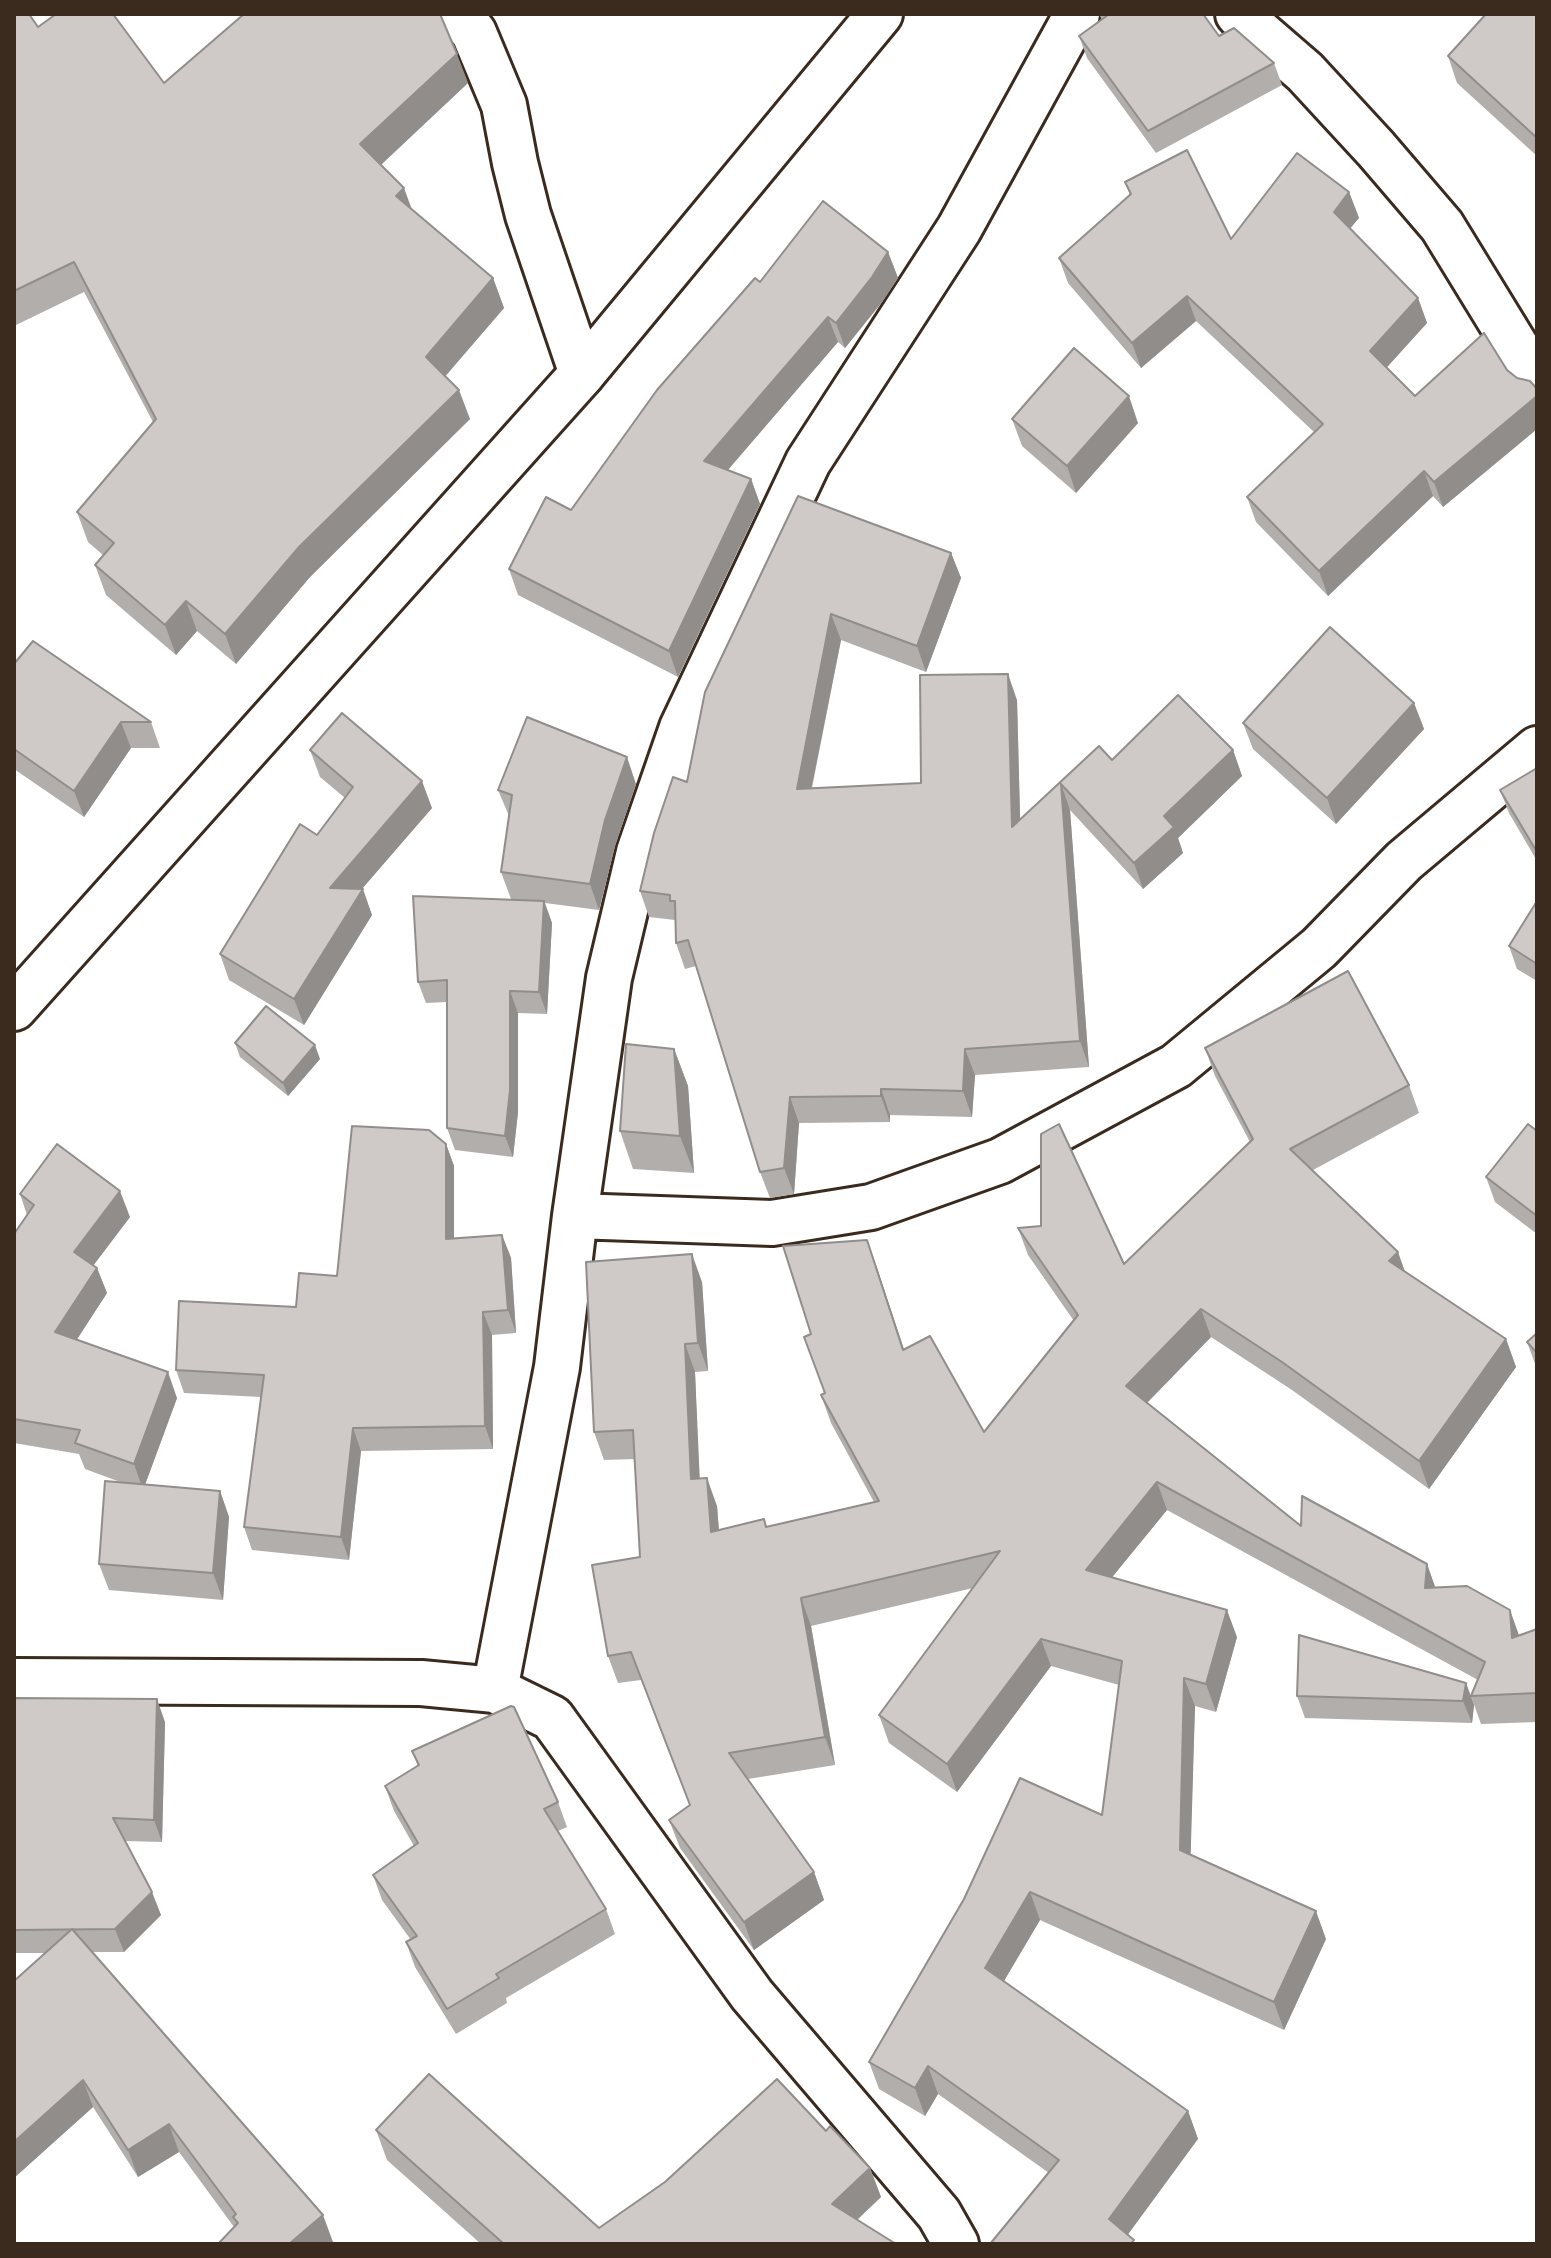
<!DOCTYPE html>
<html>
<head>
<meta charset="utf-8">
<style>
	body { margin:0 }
	#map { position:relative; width:1551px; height:2258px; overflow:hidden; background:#fff; font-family:"Indie Flower",sans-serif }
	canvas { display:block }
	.frame { position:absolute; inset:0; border:16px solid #3b2a1e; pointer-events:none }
</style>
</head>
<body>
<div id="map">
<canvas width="1551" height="2258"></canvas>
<div class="frame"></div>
</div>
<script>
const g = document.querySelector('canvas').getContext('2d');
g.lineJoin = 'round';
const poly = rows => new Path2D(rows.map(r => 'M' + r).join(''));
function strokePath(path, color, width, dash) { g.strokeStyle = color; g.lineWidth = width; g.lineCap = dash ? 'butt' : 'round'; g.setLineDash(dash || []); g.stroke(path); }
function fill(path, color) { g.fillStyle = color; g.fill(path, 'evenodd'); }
const street = poly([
	[459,14,474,33,504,105,515,163,528,215,582,374],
	[1238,14,1305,72,1376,149,1442,226,1537,381],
	[575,1216,772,1223,871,1207,1000,1161,1176,1066,1319,948,1404,861,1537,749],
	[14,1681,421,1683,495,1690,552,1718,752,1995,939,2214,956,2244],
	[495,1690,557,1367,575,1216,609,978,639,852,682,728,808,462,959,229,1077,14]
]);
const secondary = poly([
	[14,1008,582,374,880,14]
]);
strokePath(street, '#3b2a1e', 50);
strokePath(secondary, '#3b2a1e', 50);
strokePath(street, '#fff', 44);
strokePath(secondary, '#fff', 44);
fill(poly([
	[14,14,38,27,164,83,468,83,381,165,412,210,493,278,504,308,445,376,470,419,310,577,236,664,197,631,176,655,106,595,95,565,103,555,88,542,77,512,153,422,84,292,14,326],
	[1099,14,1203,14,1219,36,1274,63,1282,85,1156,153,1087,58,1079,36,1102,20],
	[1537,14,1537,156,1457,83,1448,56],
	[1125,182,1231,239,1349,192,1359,218,1350,228,1418,298,1427,323,1386,368,1415,396,1507,370,1517,378,1537,389,1537,429,1443,507,1433,496,1328,596,1256,522,1247,497,1314,432,1196,321,1141,368,1068,283,1059,258,1130,195],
	[888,252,898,278,882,302,845,348,838,342,728,470,751,479,760,504,678,677,518,595,509,569,571,510,760,282],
	[1012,419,1138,423,1076,493,1022,446],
	[798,496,951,553,961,578,926,672,841,640,812,788,921,783,1017,700,1020,819,1099,746,1112,760,1233,750,1242,776,1178,838,1183,853,1143,889,1070,810,1089,1067,975,1075,972,1117,890,1115,890,1122,799,1123,794,1194,770,1198,760,1172,696,966,685,969,676,943,675,920,649,917,640,891,687,782],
	[14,664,151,722,160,748,131,748,84,817,14,769],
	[1414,703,1424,729,1336,824,1253,749,1243,723],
	[310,750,432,808,362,889,372,915,304,1025,229,980,220,954,317,835,345,798,320,777],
	[1537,768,1537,861,1509,813,1500,790],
	[636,784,615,846,599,910,545,903,552,923,547,1014,518,1013,518,1112,513,1157,455,1150,447,1128,447,1002,426,1003,418,982,523,900,511,899,501,872,509,816,498,790],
	[1537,901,1537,981,1517,969,1509,946],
	[235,1043,320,1059,288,1096,240,1057],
	[1205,1048,1409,1085,1419,1113,1313,1170,1405,1271,1506,1339,1516,1367,1429,1489,1292,1390,1211,1337,1147,1403,1301,1526,1427,1564,1435,1588,1519,1635,1537,1629,1537,1722,1481,1724,1471,1696,1478,1680,1167,1510,1112,1577,1237,1637,1216,1712,1195,1706,1190,1855,1326,1939,1284,2030,1040,1920,1004,1981,1188,2111,1198,2139,1049,2173,938,2094,925,2116,879,2089,869,2062,1102,1815,1119,1685,1051,1666,957,1792,889,1743,879,1715,973,1588,811,1626,835,1765,748,1779,814,1872,824,1900,754,1950,680,1848,669,1820,690,1806,641,1680,618,1683,608,1656,640,1557,635,1459,604,1460,594,1432,702,1282,708,1371,695,1372,699,1478,717,1506,719,1530,767,1527,874,1502,831,1423,821,1395,824,1393,811,1334,877,1268,904,1349,984,1432,1074,1321,1028,1255,1018,1228,1124,1264,1250,1142,1215,1076],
	[674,1049,688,1086,694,1173,633,1169,620,1131],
	[1537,1131,1537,1234,1495,1202,1486,1177],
	[446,1144,454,1166,454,1238,502,1235,511,1258,516,1333,492,1335,493,1449,361,1451,349,1560,252,1550,244,1527,261,1397,184,1393,176,1370,296,1307,337,1276],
	[20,1194,130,1217,93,1265,97,1268,107,1293,76,1340,177,1398,145,1485,220,1491,229,1517,223,1600,109,1590,99,1564,123,1483,85,1469,79,1454,14,1443,14,1234,27,1215],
	[1537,1333,1537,1369,1527,1342],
	[1466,1683,1474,1705,1472,1723,1305,1718,1297,1696],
	[14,1698,165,1722,162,1842,125,1841,161,1915,124,1952,92,1952,333,2242,234,2227,179,2152,138,2177,93,2107,14,2178,14,1981,46,1953,14,1953],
	[412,1751,558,1802,567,1827,558,1831,606,1909,615,1934,506,1998,507,2003,456,2034,415,1967,406,1942,411,1940,382,1900,373,1875,414,1846,394,1811,385,1786,418,1766],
	[376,2130,599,2228,826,2131,870,2168,881,2197,857,2220,896,2244,481,2244,387,2160]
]), '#b2aeab');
fill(poly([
	[457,54,468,83,371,174,360,144],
	[404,188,415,218,396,196],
	[1349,192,1359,218,1343,237,1334,212],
	[888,252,898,278,882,302,845,348,836,323],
	[493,278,504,308,437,386,426,357],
	[1187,296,1196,321,1141,368,1132,343],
	[1418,298,1427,323,1379,376,1370,351],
	[828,317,838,342,713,487,704,461],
	[459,390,470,419,310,577,236,664,225,634,299,547],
	[1129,396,1138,423,1076,493,1067,466],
	[1537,396,1537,429,1443,507,1434,482],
	[1424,471,1433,496,1328,596,1319,571],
	[751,479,760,504,678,677,669,651],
	[951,553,961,578,926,672,917,646],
	[186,601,197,631,176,655,165,625],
	[831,614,841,640,806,815,797,789],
	[1008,674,1017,700,1021,853,1012,827],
	[1414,703,1424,729,1336,824,1327,798],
	[121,722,131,748,84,817,74,791],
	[1233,750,1242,776,1178,838,1183,853,1143,889,1134,863,1164,816],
	[627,757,636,784,615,846,599,910,590,884,605,820],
	[422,781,432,808,340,914,330,888],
	[1061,784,1070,810,1089,1067,1080,1041],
	[363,889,372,915,304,1025,294,999],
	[544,901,552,923,547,1014,539,992],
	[510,991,518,1013,518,1112,513,1157,505,1136],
	[315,1045,320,1059,288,1096,283,1083],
	[674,1049,688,1086,694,1173,680,1136],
	[965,1049,975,1075,972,1117,963,1091],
	[881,1089,890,1115,890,1122,881,1096],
	[790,1097,799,1123,794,1194,784,1168],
	[446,1144,454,1166,454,1262,446,1239],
	[120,1191,130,1217,84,1278,74,1252],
	[502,1235,511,1258,516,1333,508,1310],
	[867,1240,877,1268,913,1378,903,1350],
	[1398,1252,1408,1280,1389,1261],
	[692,1254,702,1282,708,1371,698,1343],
	[97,1268,107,1293,65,1358,55,1332],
	[1201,1309,1211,1337,1136,1414,1126,1386],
	[483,1312,492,1335,493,1449,485,1426],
	[1506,1339,1516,1367,1429,1489,1419,1461],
	[685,1344,695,1372,701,1506,691,1479],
	[168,1372,177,1398,143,1490,134,1464],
	[353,1428,361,1451,349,1560,341,1537],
	[707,1478,717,1506,721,1560,711,1532],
	[1157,1482,1167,1510,1096,1597,1086,1570],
	[220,1491,229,1517,223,1600,213,1573],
	[1427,1564,1437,1592,1425,1588],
	[801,1598,811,1626,835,1765,825,1737],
	[1227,1610,1237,1637,1216,1712,1206,1684],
	[1510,1610,1520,1638,1512,1638],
	[1041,1639,1051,1666,957,1792,947,1764],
	[1184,1678,1195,1706,1190,1878,1180,1850],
	[1466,1683,1474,1705,1472,1723,1463,1701],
	[157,1699,165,1722,162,1842,154,1820],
	[814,1872,824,1900,754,1950,744,1922],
	[152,1892,161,1915,124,1952,115,1929],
	[1030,1892,1040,1920,995,1996,985,1968],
	[1316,1911,1326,1939,1284,2030,1274,2002],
	[928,2066,938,2094,925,2116,915,2088],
	[83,2080,93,2107,14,2178,14,2142],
	[1188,2111,1198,2139,1121,2244,1109,2219],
	[169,2124,179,2152,138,2177,128,2150],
	[870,2168,881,2197,843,2233,832,2204],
	[323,2215,333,2242,331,2244,289,2244]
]), '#918d8b');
const building = poly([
	[14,14,29,14,38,27,56,14,113,14,164,83,244,14,440,14,457,54,360,144,404,188,396,196,493,278,426,357,459,390,299,547,225,634,186,601,165,625,95,565,114,543,77,512,156,419,74,262,14,291,14,14],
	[1107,14,1203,14,1219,36,1234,28,1274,63,1148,131,1079,36,1108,15,1107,14],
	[1486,14,1537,14,1537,138,1448,56,1486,14],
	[1187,150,1231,239,1297,153,1349,192,1334,212,1418,298,1370,351,1415,396,1484,333,1507,370,1517,378,1530,381,1537,389,1537,396,1434,482,1424,471,1319,571,1247,497,1323,424,1187,296,1132,343,1059,258,1131,194,1125,182,1187,150],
	[823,201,888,252,872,277,836,323,828,317,704,461,751,479,669,651,509,569,546,497,571,510,657,390,755,278,760,282,823,201],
	[1074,348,1129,396,1067,466,1012,419,1074,348],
	[798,496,951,553,917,646,831,614,797,789,921,783,920,675,1008,674,1012,827,1099,746,1112,760,1178,695,1233,750,1164,816,1174,827,1134,863,1061,784,1080,1041,965,1049,963,1091,881,1089,881,1096,790,1097,784,1168,760,1172,688,940,676,943,675,901,670,901,670,895,640,891,654,833,673,777,687,782,705,692,798,496],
	[1330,627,1414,703,1327,798,1243,723,1330,627],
	[33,641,151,722,121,722,74,791,14,749,14,664,33,641],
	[342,713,422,781,330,888,363,889,294,999,220,954,300,824,317,835,353,787,310,750,342,713],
	[527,717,627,757,605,820,590,884,501,872,512,795,498,790,527,717],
	[1537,768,1537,852,1500,790,1537,768],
	[413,896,544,901,539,992,510,991,510,1090,505,1136,447,1128,447,980,418,982,413,896],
	[1537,901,1537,964,1509,946,1537,901],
	[1348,971,1409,1085,1290,1149,1398,1252,1389,1261,1506,1339,1419,1461,1282,1362,1201,1309,1126,1386,1301,1526,1302,1496,1427,1564,1425,1588,1467,1586,1510,1610,1512,1638,1537,1629,1537,1693,1471,1696,1485,1662,1157,1482,1086,1570,1227,1610,1206,1684,1184,1678,1180,1850,1316,1911,1274,2002,1030,1892,985,1968,1188,2111,1109,2219,1134,2240,1131,2244,990,2244,1059,2160,928,2066,915,2088,869,2062,964,1899,1020,1778,1102,1815,1122,1661,1041,1639,947,1764,879,1715,1000,1551,801,1598,825,1737,729,1753,814,1872,744,1922,669,1820,690,1805,631,1652,608,1656,592,1565,640,1557,633,1430,594,1432,586,1262,692,1254,698,1343,685,1344,691,1479,707,1478,711,1532,764,1519,766,1527,879,1501,821,1395,825,1393,804,1337,811,1334,783,1246,867,1240,903,1350,930,1336,984,1432,1078,1315,1018,1228,1041,1226,1041,1134,1059,1124,1124,1264,1253,1139,1205,1048,1348,971],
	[266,1006,315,1045,283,1083,235,1043,266,1006],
	[626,1044,674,1049,680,1136,620,1131,626,1044],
	[1528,1124,1537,1131,1537,1216,1486,1177,1528,1124],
	[352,1126,429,1130,446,1144,446,1239,502,1235,508,1310,483,1312,485,1426,353,1428,341,1537,244,1527,264,1375,176,1370,179,1301,296,1307,299,1273,337,1276,352,1126],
	[57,1144,120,1191,74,1252,97,1268,55,1332,168,1372,134,1464,75,1443,80,1430,14,1419,14,1234,34,1205,20,1194,57,1144],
	[1537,1333,1537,1353,1527,1342,1537,1333],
	[105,1481,220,1491,213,1573,99,1564,105,1481],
	[1299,1635,1466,1683,1463,1701,1297,1696,1299,1635],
	[14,1698,157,1699,154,1820,113,1818,152,1892,115,1929,14,1930,14,1698],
	[511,1706,514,1707,558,1802,544,1809,606,1909,496,1974,499,1978,447,2009,406,1942,417,1936,373,1875,418,1843,385,1786,419,1765,412,1751,511,1706],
	[72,1929,323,2215,289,2244,218,2244,238,2223,233,2217,236,2214,169,2124,128,2150,83,2080,14,2142,14,1981,72,1929],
	[429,2074,599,2228,665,2182,777,2079,826,2131,830,2126,870,2168,832,2204,896,2244,504,2244,376,2130,429,2074]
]);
fill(building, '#cfcac7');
strokePath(building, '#918d8b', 2);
</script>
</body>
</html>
